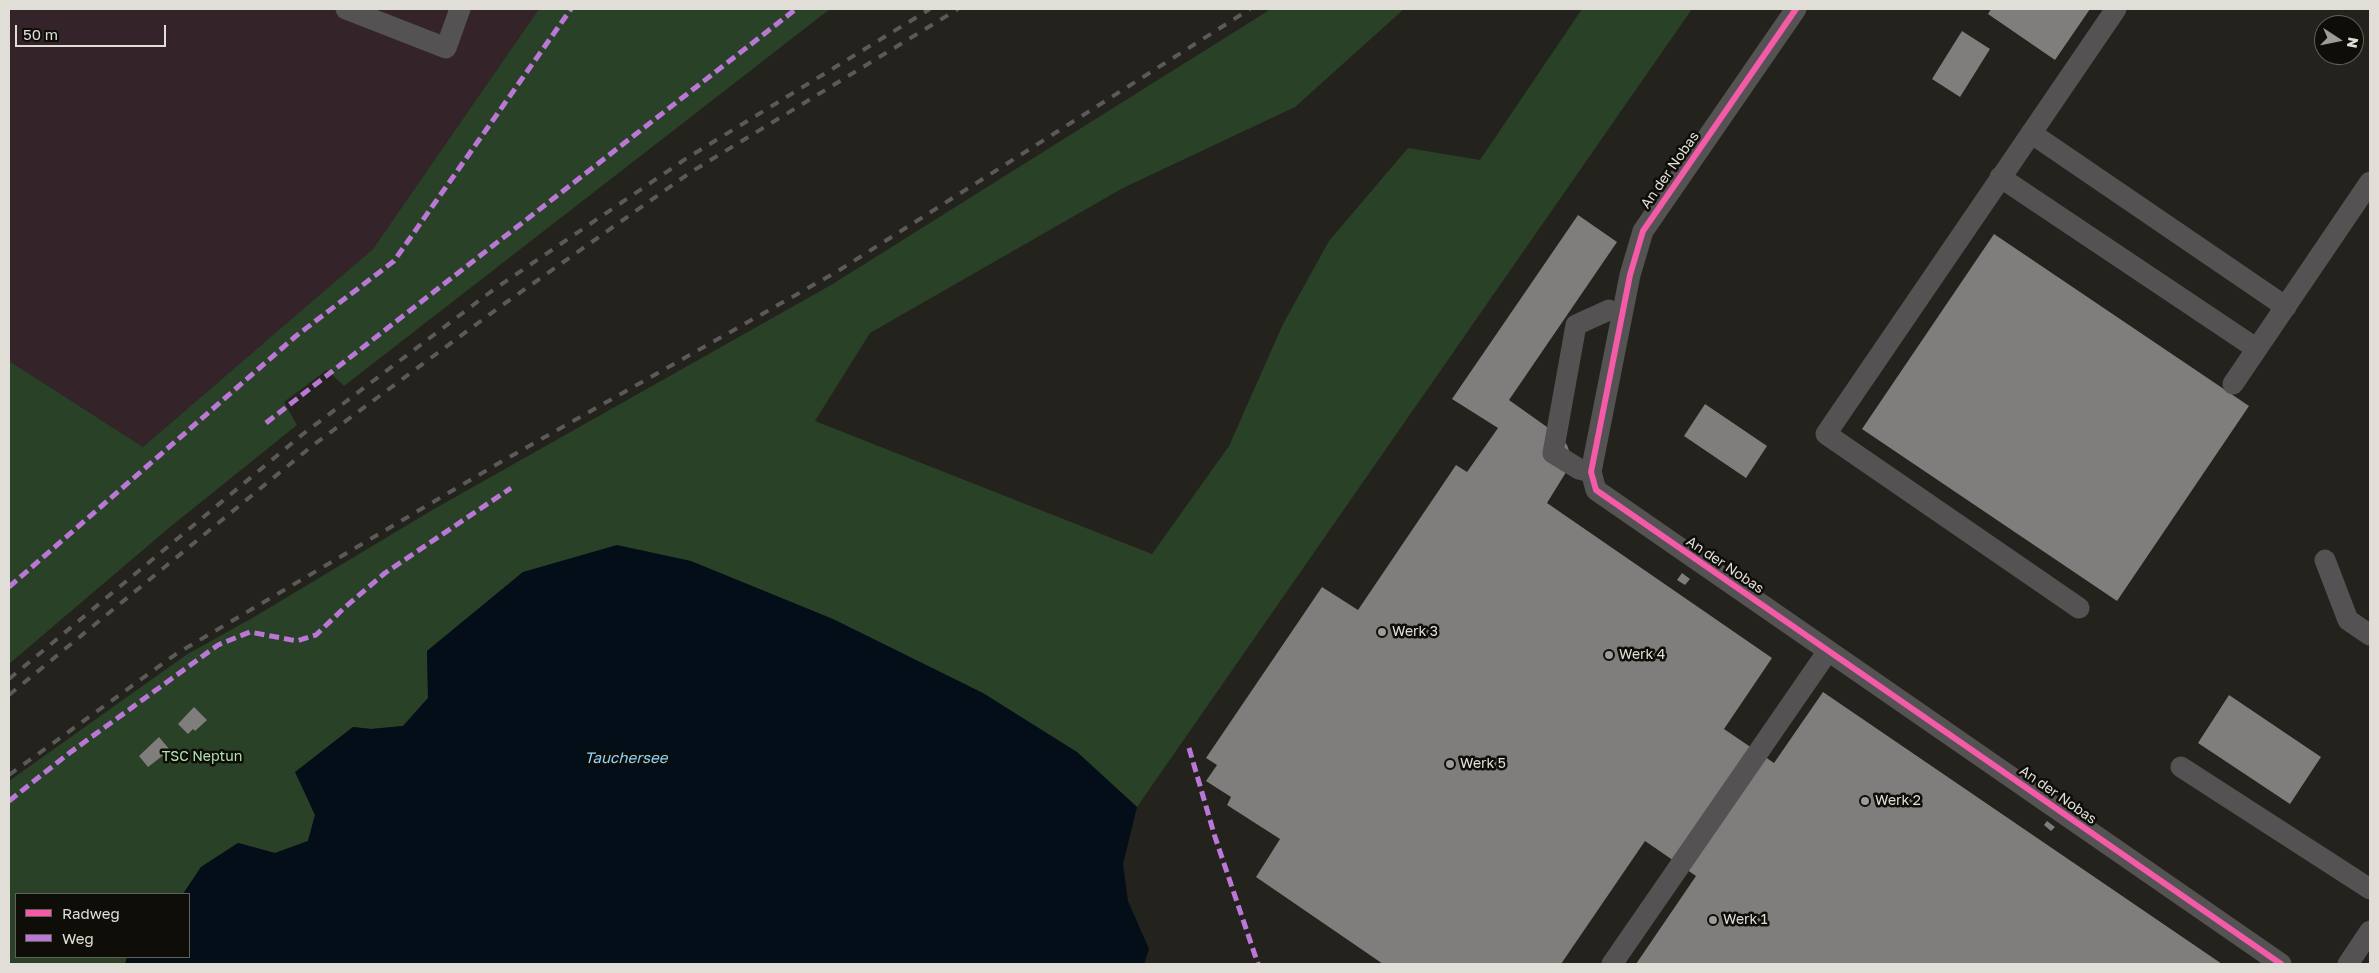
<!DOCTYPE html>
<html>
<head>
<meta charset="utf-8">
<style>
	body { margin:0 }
	#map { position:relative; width:2379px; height:973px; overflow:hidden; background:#23221d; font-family:"Golos Text",sans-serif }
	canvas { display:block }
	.frame { position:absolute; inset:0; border:10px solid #e0ded7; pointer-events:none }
	.legend { position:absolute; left:15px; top:893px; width:175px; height:65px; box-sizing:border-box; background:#0e0d08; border:1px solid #62615b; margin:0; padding:6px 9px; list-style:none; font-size:15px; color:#e0ded7 }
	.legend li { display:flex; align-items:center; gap:10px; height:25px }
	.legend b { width:25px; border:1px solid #62615b }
	.north { position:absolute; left:2314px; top:15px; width:50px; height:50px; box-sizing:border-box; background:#0e0d08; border:1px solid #62615b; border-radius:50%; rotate:101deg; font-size:14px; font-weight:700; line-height:20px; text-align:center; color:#e0ded7 }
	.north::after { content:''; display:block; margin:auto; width:18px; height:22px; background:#9e9c96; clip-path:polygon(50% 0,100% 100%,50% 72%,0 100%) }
	.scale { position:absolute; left:15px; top:25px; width:151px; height:22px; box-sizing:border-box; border:2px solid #e0ded7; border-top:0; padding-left:6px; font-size:15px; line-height:18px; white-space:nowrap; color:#e0ded7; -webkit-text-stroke:4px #0e0d08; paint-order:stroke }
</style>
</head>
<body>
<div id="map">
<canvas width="2379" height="973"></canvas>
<div class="frame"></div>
<ul class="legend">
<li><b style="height:6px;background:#f35aa7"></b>Radweg</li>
<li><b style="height:6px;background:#ba77d6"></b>Weg</li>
</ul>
<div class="north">N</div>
<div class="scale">50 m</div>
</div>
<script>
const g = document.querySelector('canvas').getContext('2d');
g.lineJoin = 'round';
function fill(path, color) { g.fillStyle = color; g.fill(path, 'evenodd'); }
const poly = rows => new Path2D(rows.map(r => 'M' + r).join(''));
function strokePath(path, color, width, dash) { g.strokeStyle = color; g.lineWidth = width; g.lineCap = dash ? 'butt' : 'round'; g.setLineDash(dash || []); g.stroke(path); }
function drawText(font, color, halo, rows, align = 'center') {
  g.font = font + ' "Golos Text",sans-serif'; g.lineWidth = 5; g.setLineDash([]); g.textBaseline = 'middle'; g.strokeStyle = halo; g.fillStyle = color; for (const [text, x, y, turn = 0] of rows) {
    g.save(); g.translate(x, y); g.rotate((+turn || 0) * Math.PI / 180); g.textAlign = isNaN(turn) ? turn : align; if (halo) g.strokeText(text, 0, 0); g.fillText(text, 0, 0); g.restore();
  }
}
fill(poly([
	[9,9,539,9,373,249,143,447,9,361]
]), '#342429');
fill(poly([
	[539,9,830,9,344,386,327,370,284,402,297,425,170,527,9,664,9,361,143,447,373,249],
	[1271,9,1404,9,1295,107,1123,188,870,333,815,421,1152,554,1229,446,1283,324,1329,241,1408,148,1480,160,1582,9,1692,9,1137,807,1077,752,523,572,427,651,428,698,403,726,371,729,353,727,296,772,315,815,308,841,275,853,238,843,201,867,183,894,16,894,16,957,127,957,125,964,9,964,9,781,186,655,254,617,434,509,831,285]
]), '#294127');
fill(poly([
	[617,545,691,561,833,619,983,693,1077,752,1137,807,1123,864,1128,901,1149,949,1144,964,125,964,127,957,189,957,189,894,183,894,201,867,238,843,275,853,308,841,315,815,295,772,353,727,371,729,403,726,428,698,427,651,523,572]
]), '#030e18');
fill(poly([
	[1991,9,2090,9,2055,60,1988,14],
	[1962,31,1990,49,1960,97,1932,79],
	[1578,215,1617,242,1509,400,1561,437,1567,445,1571,456,1568,469,1547,503,1772,658,1724,729,1774,763,1823,692,2222,964,1636,964,1696,876,1645,841,1561,964,1383,964,1256,877,1280,839,1227,805,1231,797,1206,781,1217,765,1206,758,1322,587,1358,610,1456,465,1467,472,1498,428,1452,399],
	[1994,234,2249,406,2117,601,1862,429],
	[1705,404,1767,446,1746,478,1684,436],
	[1682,573,1690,579,1685,585,1677,580],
	[2229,695,2321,757,2290,804,2198,743],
	[194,707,207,720,195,731,193,729,188,734,178,724],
	[159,737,170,750,148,767,139,756],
	[2047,821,2055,827,2051,831,2044,825]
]), '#807d7d');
strokePath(poly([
	[346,9,446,48,460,9],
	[1796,9,1643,231,1630,275,1591,472,1596,490,2281,964],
	[2031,133,2286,307],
	[2000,177,2257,349],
	[2233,384,2370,182],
	[1591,472,1579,469,1553,453,1576,325,1609,310],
	[2325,560,2348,620,2370,635],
	[2079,608,1826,434,2116,9],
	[2181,767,2370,889],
	[1612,964,1828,651],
	[2348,964,2370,931]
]), '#545252', 21);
strokePath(poly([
	[9,679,303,434,493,290,687,158,930,9],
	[9,695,312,446,501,306,691,172,958,9],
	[9,775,176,654,499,463,838,271,1250,9]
]), '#5b5a58', 4, [9, 9]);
strokePath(poly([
	[266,423,796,9],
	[9,587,296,336,394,261,571,9],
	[1189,748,1215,837,1258,964],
	[9,801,68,754,218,645,250,632,297,641,316,635,344,608,385,573,511,488]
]), '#ba77d6', 5, [10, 5]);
strokePath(poly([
	[1796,9,1643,231,1630,275,1591,472,1596,490,2281,964]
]), '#f35aa7', 6);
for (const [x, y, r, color] of [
	[1382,632,5,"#9e9c96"],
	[1609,655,5,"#9e9c96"],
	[1450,764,5,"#9e9c96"],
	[1865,801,5,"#9e9c96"],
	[1713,920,5,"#9e9c96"]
]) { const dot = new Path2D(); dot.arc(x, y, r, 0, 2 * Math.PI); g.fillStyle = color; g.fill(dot); strokePath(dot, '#0e0d08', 2); }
drawText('14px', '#e0ded7', '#0e0d08', [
	["An der Nobas",1670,170,-55],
	["An der Nobas",1725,565,34],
	["An der Nobas",2058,795,35]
]);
drawText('14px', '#e0ded7', '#0e0d08', [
	["Werk 3",1392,632],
	["Werk 4",1619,655],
	["Werk 5",1460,764],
	["Werk 2",1875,801],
	["Werk 1",1723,920]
], 'left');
drawText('14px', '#afe3ad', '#0e0d08', [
	["TSC Neptun",202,757]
]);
drawText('italic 15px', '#90d5ff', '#0e0d08', [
	["Tauchersee",626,758]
]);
</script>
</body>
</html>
